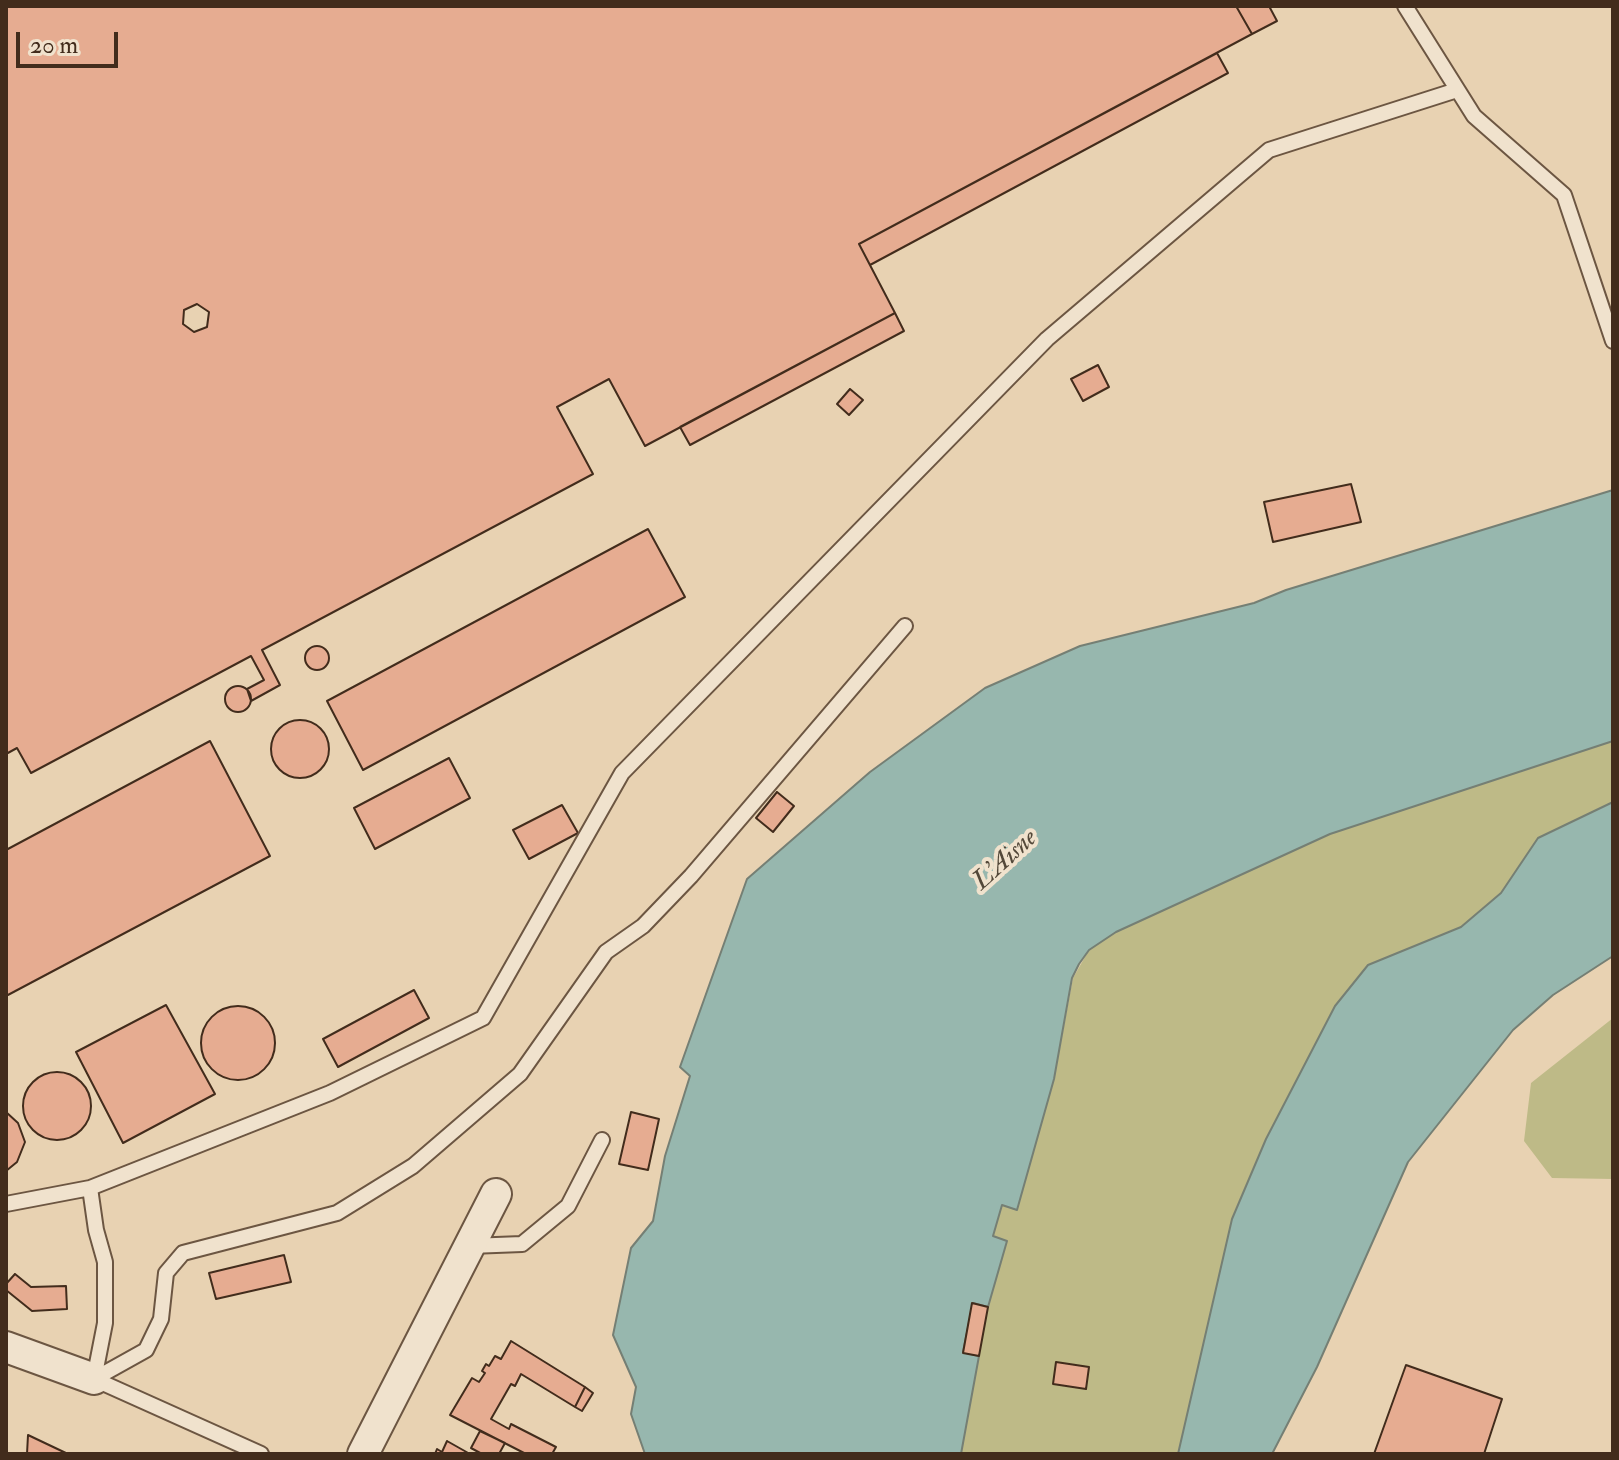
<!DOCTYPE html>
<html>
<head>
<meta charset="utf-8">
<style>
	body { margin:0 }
	#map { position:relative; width:1619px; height:1460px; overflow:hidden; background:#e8d2b2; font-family:"IM FELL Double Pica",serif }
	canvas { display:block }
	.frame { position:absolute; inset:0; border:8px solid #422c1c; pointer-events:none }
	.scale { position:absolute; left:16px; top:32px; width:102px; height:36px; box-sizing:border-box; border:4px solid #422c1c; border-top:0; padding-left:10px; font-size:24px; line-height:28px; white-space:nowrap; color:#422c1c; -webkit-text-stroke:6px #f0e2cd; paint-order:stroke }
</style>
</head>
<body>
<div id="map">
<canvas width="1619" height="1460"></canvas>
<div class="frame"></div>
<div class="scale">20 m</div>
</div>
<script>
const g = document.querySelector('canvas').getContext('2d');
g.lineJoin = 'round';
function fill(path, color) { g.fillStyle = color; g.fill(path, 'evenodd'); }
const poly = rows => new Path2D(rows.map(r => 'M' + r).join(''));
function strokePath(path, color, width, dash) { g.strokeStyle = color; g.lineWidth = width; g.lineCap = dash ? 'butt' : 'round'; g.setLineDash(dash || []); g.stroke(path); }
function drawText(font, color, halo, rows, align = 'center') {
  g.font = font + ' "IM FELL Double Pica",serif'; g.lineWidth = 8; g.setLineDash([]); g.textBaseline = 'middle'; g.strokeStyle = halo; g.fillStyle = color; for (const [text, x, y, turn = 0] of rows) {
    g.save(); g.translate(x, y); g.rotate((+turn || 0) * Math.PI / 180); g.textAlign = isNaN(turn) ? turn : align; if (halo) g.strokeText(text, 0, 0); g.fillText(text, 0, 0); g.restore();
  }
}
fill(poly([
	[1613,741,1613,802,1538,838,1501,893,1461,927,1368,965,1335,1006,1266,1139,1234,1213,1178,1454,961,1454,988,1307,1007,1242,993,1236,1002,1205,1017,1209,1054,1079,1073,978,1089,950,1116,932,1330,834],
	[1613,1018,1613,1179,1552,1178,1524,1141,1531,1083]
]), '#beba87');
const water = poly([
	[1613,490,1613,741,1330,834,1116,932,1089,950,1079,964,1072,978,1054,1079,1017,1210,1002,1205,993,1236,1007,1241,988,1307,973,1303,963,1352,979,1356,961,1454,645,1454,631,1414,636,1387,613,1335,631,1248,653,1221,665,1156,690,1076,680,1067,747,879,870,772,985,688,1080,646,1254,603,1286,590,1613,490],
	[1613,802,1613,956,1553,995,1513,1030,1408,1162,1317,1367,1272,1454,1178,1454,1232,1219,1266,1139,1335,1006,1368,965,1461,927,1501,893,1538,838,1613,802]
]);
fill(water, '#97b7ae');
strokePath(water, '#757f74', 2);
const building = poly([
	[6,6,1236,6,1252,34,859,244,895,313,645,446,609,379,557,407,593,474,262,650,280,685,251,701,247,689,264,680,251,656,31,773,17,748,6,754,6,6],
	[197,304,209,312,207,327,194,332,183,324,184,310,197,304],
	[1236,6,1269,6,1277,21,1252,34,1236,6],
	[1217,53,1228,73,870,265,859,244,1217,53],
	[895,313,904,331,690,445,680,427,895,313],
	[1098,365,1109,387,1083,401,1071,379,1098,365],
	[850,389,863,400,849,415,837,404,850,389],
	[1351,484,1361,522,1273,542,1264,502,1351,484],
	[648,529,685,597,363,770,327,701,648,529],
	'305 658a12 12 0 1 1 24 0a12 12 0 1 1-24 0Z',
	'225 699a13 13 0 1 1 26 0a13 13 0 1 1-26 0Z',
	'271 749a29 29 0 1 1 58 0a29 29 0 1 1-58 0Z',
	[210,741,270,856,6,996,6,850,210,741],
	[449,758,470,798,375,849,354,808,449,758],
	[777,792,794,806,773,832,756,818,777,792],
	[562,805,578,833,529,859,513,830,562,805],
	[414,990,429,1018,338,1067,323,1039,414,990],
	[166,1005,215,1094,123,1143,76,1052,166,1005],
	'201 1043a37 37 0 1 1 74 0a37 37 0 1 1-74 0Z',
	'23 1106a34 34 0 1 1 68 0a34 34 0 1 1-68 0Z',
	[6,1112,18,1123,25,1142,17,1162,6,1171,6,1112],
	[631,1112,659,1119,648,1170,619,1164,631,1112],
	[284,1255,291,1282,216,1299,209,1273,284,1255],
	[15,1274,31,1287,66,1286,67,1309,32,1311,6,1290,6,1284,15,1274],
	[972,1303,988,1307,979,1356,963,1353,972,1303],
	[511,1341,585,1387,575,1407,521,1374,515,1386,511,1384,491,1419,509,1429,511,1424,556,1447,552,1454,526,1454,450,1415,472,1378,479,1382,485,1373,482,1371,486,1364,489,1366,495,1356,501,1359,511,1341],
	[1056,1362,1089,1367,1086,1389,1053,1384,1056,1362],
	[1406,1365,1502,1399,1484,1454,1374,1454,1406,1365],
	[585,1387,593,1393,582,1411,575,1407,585,1387],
	[480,1431,505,1443,499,1454,482,1454,471,1448,480,1431],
	[28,1435,68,1454,27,1454,28,1435],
	[447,1441,470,1454,435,1454,437,1449,442,1452,447,1441]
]);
fill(building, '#e6ac91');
strokePath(building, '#422c1c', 2);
const lane = poly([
	[1405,6,1474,116,1564,195,1613,341],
	[6,1204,90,1188],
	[470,1246,522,1244,568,1206,602,1140],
	[94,1379,105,1323,105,1262,96,1230,90,1188,330,1093,483,1018,622,773,1047,339,1269,150,1457,90],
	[94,1379,146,1350,161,1319,166,1273,183,1253,337,1213,413,1166,520,1074,606,952,643,926,691,876,905,626],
	[94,1379,261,1454]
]);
const street = poly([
	[6,1347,94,1379],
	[363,1454,496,1194]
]);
strokePath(lane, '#6c5642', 18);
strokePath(street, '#6c5642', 34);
strokePath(lane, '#f0e2cd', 14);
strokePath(street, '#f0e2cd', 30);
drawText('italic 26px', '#534839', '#f0e2cd', [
	["L'Aisne",1006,861,-42]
]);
</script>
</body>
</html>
